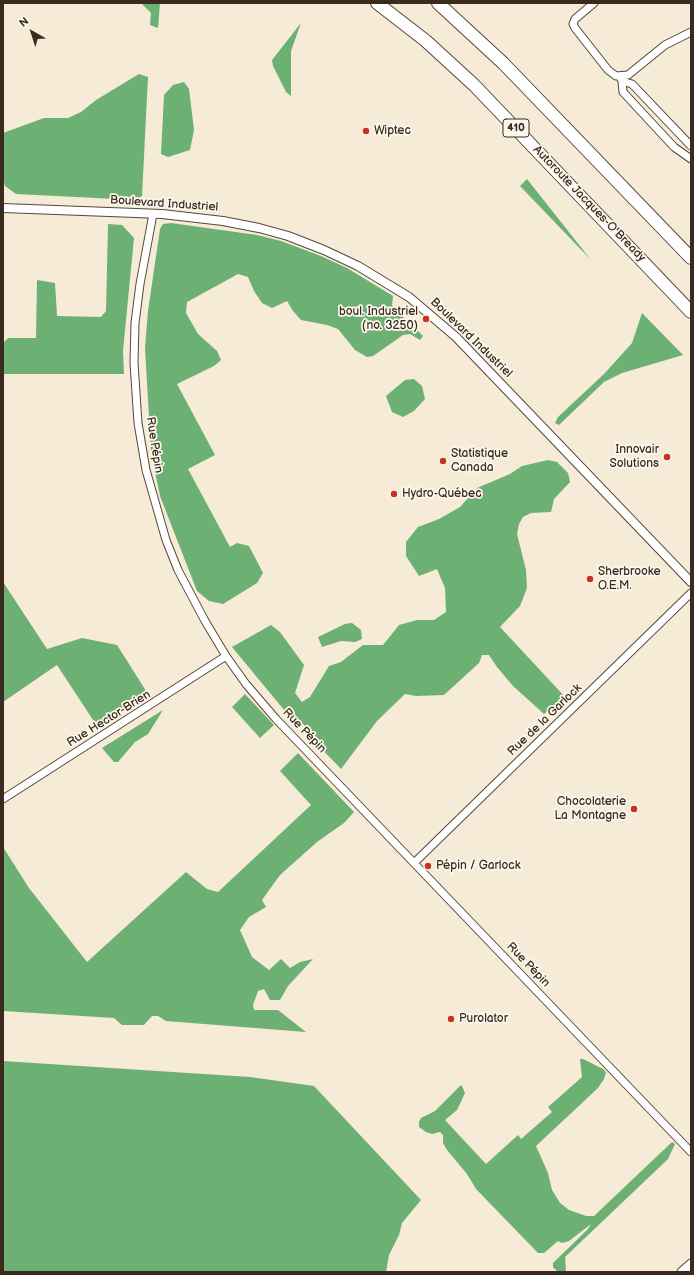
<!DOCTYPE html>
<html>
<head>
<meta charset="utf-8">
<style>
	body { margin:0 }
	#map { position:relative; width:694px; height:1275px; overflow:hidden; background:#f6ebd6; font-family:"Balsamiq Sans",sans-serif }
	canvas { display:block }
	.frame { position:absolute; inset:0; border:4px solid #3b2a1e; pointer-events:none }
	.north { position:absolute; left:12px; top:12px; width:40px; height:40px; -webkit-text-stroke:3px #fbf7ec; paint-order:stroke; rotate:321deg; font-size:11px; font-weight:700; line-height:16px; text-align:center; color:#3b2a1e }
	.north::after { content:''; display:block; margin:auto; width:14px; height:18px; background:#3b2a1e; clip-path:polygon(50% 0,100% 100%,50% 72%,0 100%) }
</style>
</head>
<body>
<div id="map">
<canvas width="694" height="1275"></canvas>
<div class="frame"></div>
<div class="north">N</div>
</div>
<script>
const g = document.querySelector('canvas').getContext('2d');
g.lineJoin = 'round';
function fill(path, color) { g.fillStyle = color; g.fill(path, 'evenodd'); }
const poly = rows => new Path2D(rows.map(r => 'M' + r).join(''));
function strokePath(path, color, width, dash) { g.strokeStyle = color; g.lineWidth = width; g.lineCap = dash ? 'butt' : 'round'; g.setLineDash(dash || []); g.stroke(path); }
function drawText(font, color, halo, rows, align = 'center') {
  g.font = font + ' "Balsamiq Sans",sans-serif'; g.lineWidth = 3.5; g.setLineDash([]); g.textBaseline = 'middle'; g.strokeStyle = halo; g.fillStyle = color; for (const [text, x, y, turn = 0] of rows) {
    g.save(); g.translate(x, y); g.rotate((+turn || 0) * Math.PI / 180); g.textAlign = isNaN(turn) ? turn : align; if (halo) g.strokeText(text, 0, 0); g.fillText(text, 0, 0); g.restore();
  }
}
fill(poly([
	[141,3,160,3,158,28,150,25,151,13],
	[301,23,291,51,291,96,286,92,273,66,272,60],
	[139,74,148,77,142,196,136,200,16,194,5,186,3,178,3,133,44,118,68,118,81,112,96,100],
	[184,82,189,89,194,130,190,150,168,157,161,154,164,95,173,85],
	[527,179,591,260,520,186],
	[171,223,257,235,281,241,321,256,347,268,393,296,392,306,400,309,407,326,418,331,423,336,420,340,410,334,403,335,373,356,367,357,355,350,338,329,327,325,301,320,293,311,287,301,272,308,262,303,254,291,248,277,238,274,187,302,186,313,198,334,217,351,221,360,214,366,177,384,215,455,188,469,230,547,237,543,249,546,263,573,257,583,223,604,209,601,197,591,160,496,151,452,145,348,148,311,160,229,163,224],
	[108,224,122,225,134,238,123,351,124,374,3,374,3,343,8,338,36,338,37,280,55,283,57,316,101,317,106,311],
	[642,313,683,355,622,373,604,382,559,425,555,423,558,417,605,373,632,343],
	[414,379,422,386,425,399,414,411,403,417,392,412,386,396,405,380],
	[548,460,557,462,568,473,570,482,554,499,551,512,531,513,523,517,519,524,517,534,526,570,527,588,520,606,500,627,566,698,544,714,513,686,497,667,489,655,482,655,479,663,444,695,416,696,405,694,377,721,341,769,312,739,312,732,303,724,294,722,232,647,271,625,280,632,304,665,295,693,302,702,310,697,329,666,341,662,363,645,383,645,399,625,417,620,434,620,446,612,445,588,437,569,419,576,406,556,406,542,418,527,439,519,460,507,477,488,510,474,522,466],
	[3,582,47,649,82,638,117,645,148,694,97,726,57,665,3,702],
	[352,623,361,630,362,639,355,642,341,641,322,647,318,637,345,624],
	[245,694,274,725,260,738,232,707],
	[163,710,148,734,135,742,118,762,114,762,102,748],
	[298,753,354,812,344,823,317,842,280,875,262,900,266,907,249,917,240,930,252,957,269,970,281,959,290,968,300,962,313,959,288,986,280,1000,270,1000,264,989,258,991,253,1005,254,1010,278,1010,306,1032,166,1021,158,1016,152,1016,144,1025,122,1025,114,1018,3,1011,3,847,29,888,87,962,186,872,207,889,218,892,311,805,280,771],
	[580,1059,583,1059,603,1069,606,1072,604,1079,598,1088,536,1146,548,1173,552,1190,560,1203,569,1210,586,1216,594,1216,672,1142,675,1144,668,1159,565,1257,566,1271,558,1272,553,1267,553,1263,588,1229,591,1224,569,1241,562,1243,558,1241,544,1253,538,1253,476,1189,467,1174,447,1150,443,1143,443,1135,440,1132,432,1134,426,1132,419,1127,419,1122,421,1118,435,1111,461,1085,462,1086,465,1093,457,1110,445,1120,486,1164,518,1135,521,1139,552,1112,548,1107,582,1077],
	[3,1061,250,1077,314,1086,421,1200,402,1223,399,1235,389,1255,386,1272,3,1272]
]), '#6cb074');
const minor = poly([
	[594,3,575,19,573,24,575,28,608,70,616,76,628,75,665,45,691,32],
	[620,77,622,81,623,92,674,147,691,159],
	[622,81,632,84,691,146],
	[153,214,140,284,135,323,134,363,138,423,146,470,166,540,178,570,205,621,226,656,246,684,276,719,691,1152],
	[3,799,226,656],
	[415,862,691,593]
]);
const tertiary = poly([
	[3,208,162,214,223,221,259,228,288,236,324,250,358,266,409,297,456,337,691,582]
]);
const secondary = poly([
	[682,1272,691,1264]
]);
const motorway = poly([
	[377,3,426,41,474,85,691,312],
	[438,3,503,63,691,258]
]);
strokePath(minor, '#57473a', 9);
strokePath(tertiary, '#57473a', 10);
strokePath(secondary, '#57473a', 11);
strokePath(motorway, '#57473a', 14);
strokePath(minor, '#fff', 7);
strokePath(tertiary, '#fff', 8);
strokePath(secondary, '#fff', 9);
strokePath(motorway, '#fff', 12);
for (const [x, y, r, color] of [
	[366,131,4,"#c8321e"],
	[426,319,4,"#c8321e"],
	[667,457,4,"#c8321e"],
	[443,461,4,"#c8321e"],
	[394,494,4,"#c8321e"],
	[590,579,4,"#c8321e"],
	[634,809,4,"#c8321e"],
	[428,866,4,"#c8321e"],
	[451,1019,4,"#c8321e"]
]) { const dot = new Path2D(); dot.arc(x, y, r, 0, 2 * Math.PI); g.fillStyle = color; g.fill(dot); strokePath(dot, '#fbf7ec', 1.5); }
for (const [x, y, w] of [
	[516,128,26]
]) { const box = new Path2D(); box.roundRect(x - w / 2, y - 9, w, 18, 3); g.fillStyle = '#fbf7ec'; g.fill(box); strokePath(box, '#3b2a1e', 1); }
drawText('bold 11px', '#3b2a1e', null, [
	["410",516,128]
]);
drawText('12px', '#3b2a1e', '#fbf7ec', [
	["Wiptec",374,131],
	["boul. Industriel",418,312,"right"],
	["(no. 3250)",418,326,"right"],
	["Innovair",659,450,"right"],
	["Solutions",659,464,"right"],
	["Statistique",451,454],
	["Canada",451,468],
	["Hydro-Québec",402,494],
	["Sherbrooke",598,572],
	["O.E.M.",598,586],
	["Chocolaterie",626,802,"right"],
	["La Montagne",626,816,"right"],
	["Pépin / Garlock",436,866],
	["Purolator",459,1019]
], 'left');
drawText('12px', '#3b2a1e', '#fbf7ec', [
	["Boulevard Industriel",164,204,4],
	["Autoroute Jacques-O'Bready",589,204,46],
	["Boulevard Industriel",471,338,44],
	["Rue Pépin",154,445,81],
	["Rue Hector-Brien",109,719,-32],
	["Rue de la Garlock",545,720,-44],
	["Rue Pépin",304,731,46],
	["Rue Pépin",528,965,46]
]);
</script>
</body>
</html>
